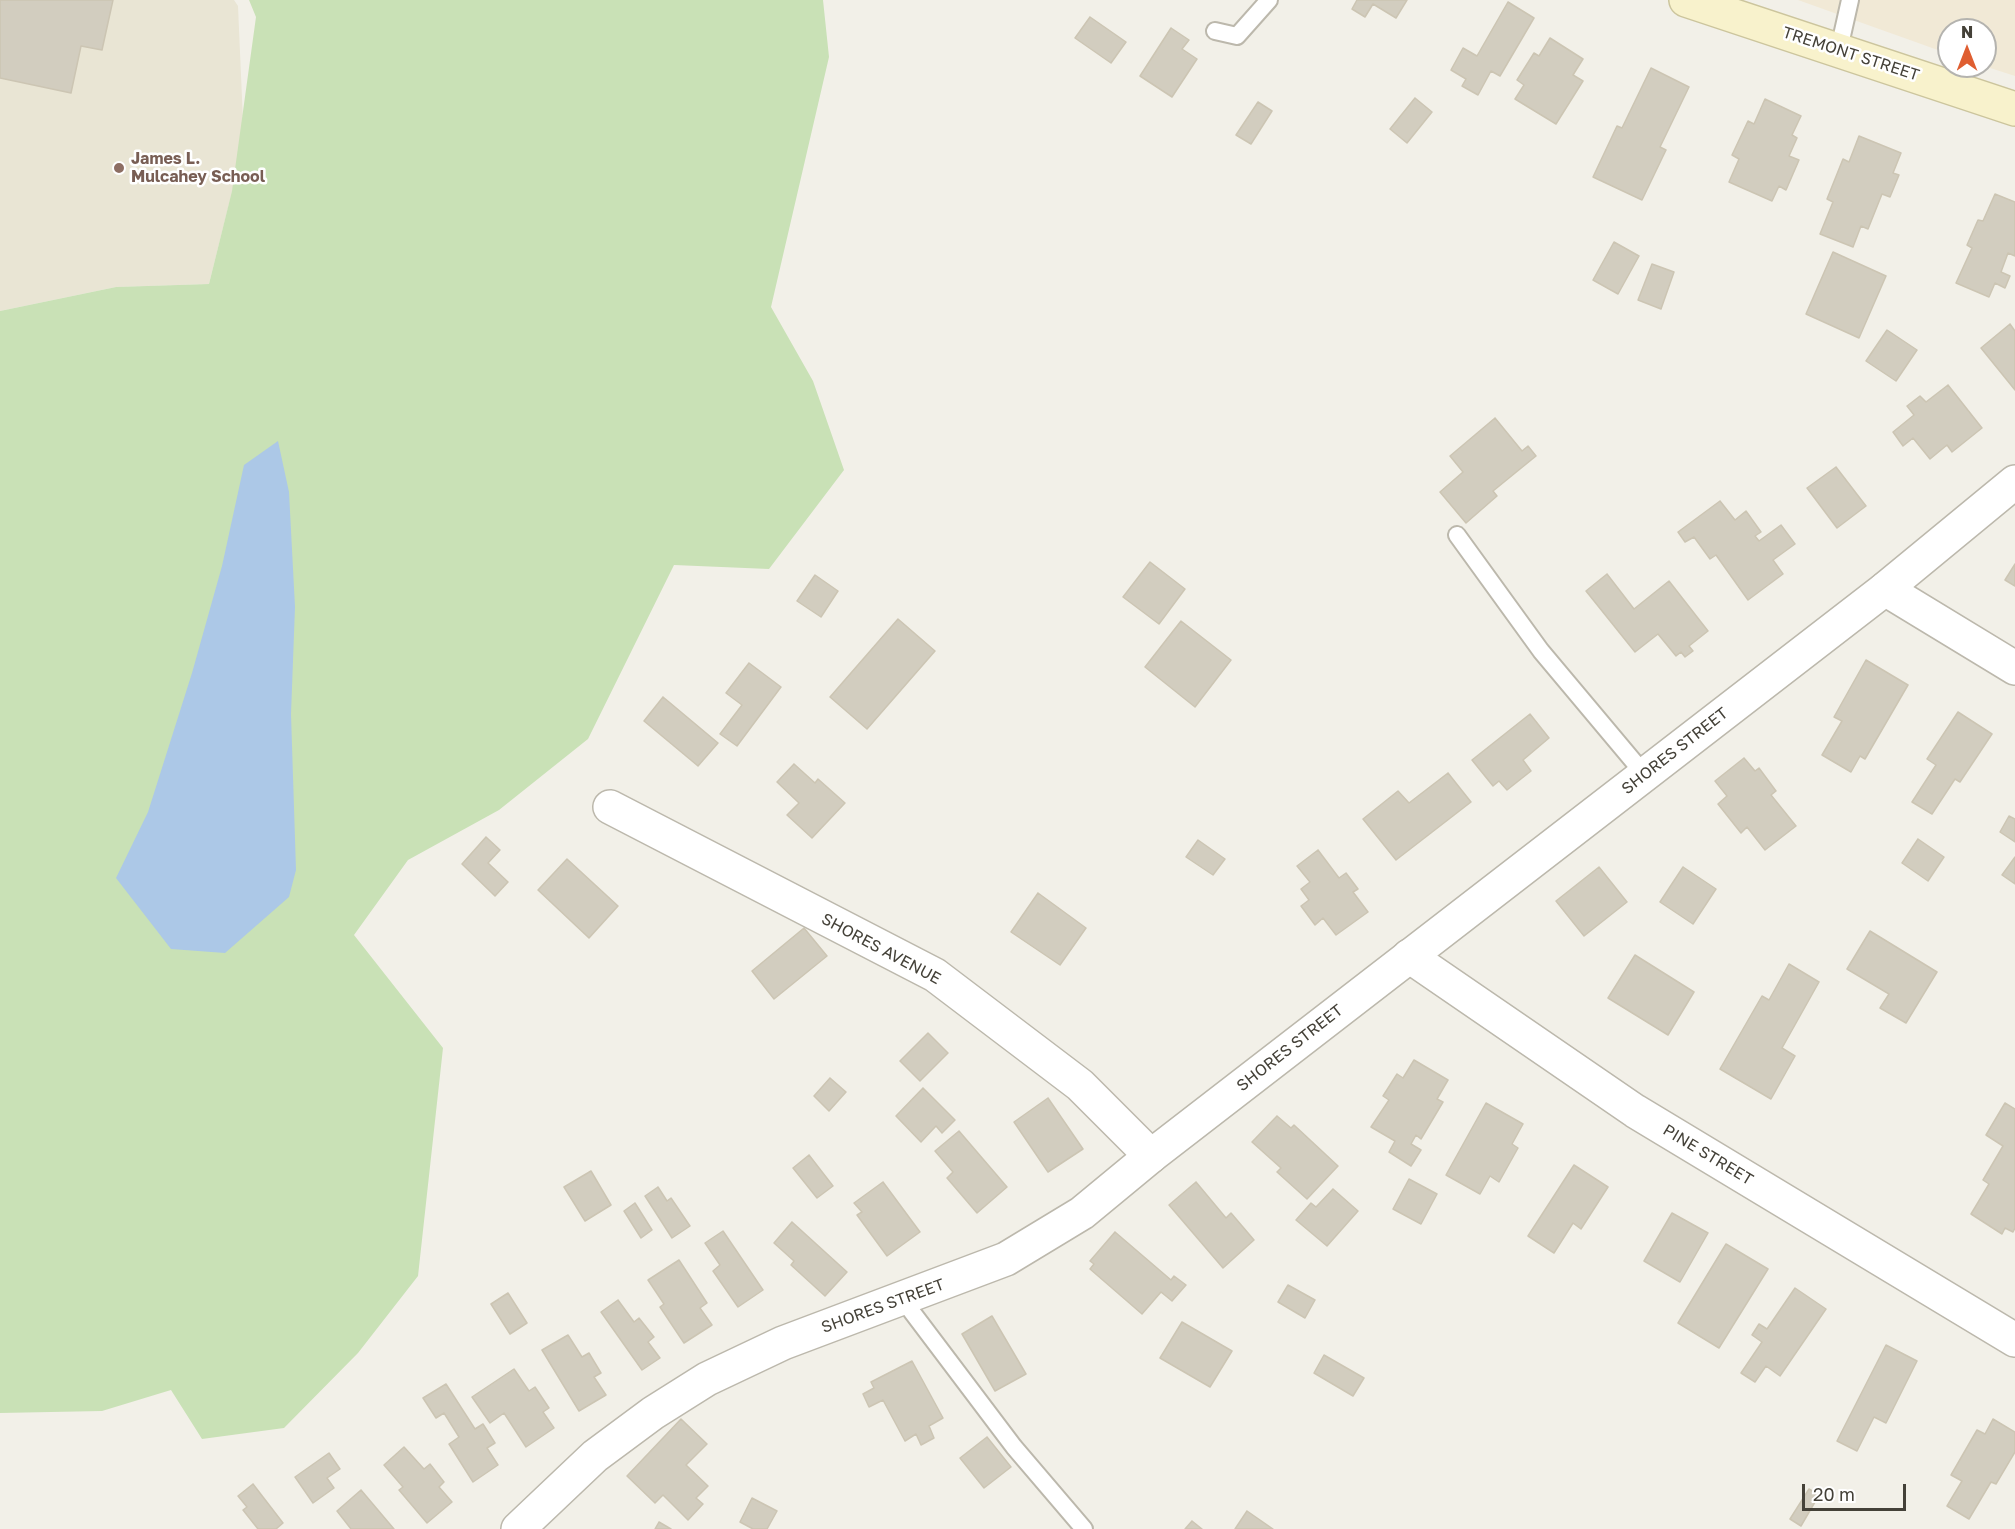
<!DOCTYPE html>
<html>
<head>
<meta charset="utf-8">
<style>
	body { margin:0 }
	#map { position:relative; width:2015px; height:1529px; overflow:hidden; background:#f2f0e8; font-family:"Golos Text",sans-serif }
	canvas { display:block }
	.north { position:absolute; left:1937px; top:18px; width:60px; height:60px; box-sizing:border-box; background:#fff; border:2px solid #b4b3af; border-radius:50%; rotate:0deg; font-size:16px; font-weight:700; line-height:24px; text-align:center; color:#444138 }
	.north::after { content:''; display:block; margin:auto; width:21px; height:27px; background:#df5e31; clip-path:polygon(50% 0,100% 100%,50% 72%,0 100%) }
	.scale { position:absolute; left:1802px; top:1484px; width:104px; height:27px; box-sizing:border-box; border:3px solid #444138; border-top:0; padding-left:8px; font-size:18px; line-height:21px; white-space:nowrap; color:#444138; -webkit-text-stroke:4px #fff; paint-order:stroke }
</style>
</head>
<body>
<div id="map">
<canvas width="2015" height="1529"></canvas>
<div class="north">N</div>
<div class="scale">20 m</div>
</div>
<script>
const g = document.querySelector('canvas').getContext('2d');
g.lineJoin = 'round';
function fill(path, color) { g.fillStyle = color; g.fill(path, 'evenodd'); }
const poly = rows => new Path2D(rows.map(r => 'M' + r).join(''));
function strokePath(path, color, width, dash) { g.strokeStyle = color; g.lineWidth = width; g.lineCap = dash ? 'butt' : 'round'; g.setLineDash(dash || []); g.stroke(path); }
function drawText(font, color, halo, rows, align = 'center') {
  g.font = font + ' "Golos Text",sans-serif'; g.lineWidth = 5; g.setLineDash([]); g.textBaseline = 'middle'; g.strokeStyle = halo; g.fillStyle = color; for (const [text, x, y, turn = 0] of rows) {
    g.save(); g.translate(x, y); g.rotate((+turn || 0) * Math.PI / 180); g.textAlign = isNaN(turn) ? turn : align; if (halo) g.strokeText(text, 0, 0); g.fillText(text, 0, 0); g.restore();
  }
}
fill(poly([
	[1798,0,2015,0,2015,76,1984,66,1985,30,1949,30,1949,54]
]), '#f1e9d6');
fill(poly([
	[0,0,234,0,238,6,244,144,209,284,116,287,0,311]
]), '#e9e5d4');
fill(poly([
	[249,0,823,0,829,57,771,307,813,381,844,470,769,569,674,565,588,739,499,810,408,860,354,935,443,1048,418,1276,358,1353,284,1428,202,1439,171,1390,102,1411,0,1413,0,311,116,287,209,284,232,191,256,17]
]), '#c9e1b6');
fill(poly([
	[278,441,289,492,295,607,291,714,296,870,289,897,225,953,171,949,116,878,148,812,192,673,222,566,244,465]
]), '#acc8e7');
const building = poly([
	[0,0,113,0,102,50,81,46,71,93,0,78,0,0],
	[1357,0,1407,0,1396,18,1373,4,1365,17,1352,9,1357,0],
	[1508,2,1534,18,1500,76,1491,71,1478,95,1462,86,1466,79,1451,70,1463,48,1477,56,1508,2],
	[1090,17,1126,42,1111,63,1075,38,1090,17],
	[1171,28,1189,40,1182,49,1197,59,1172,97,1140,76,1171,28],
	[1550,38,1583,59,1573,75,1583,81,1556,124,1515,99,1524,85,1517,80,1534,53,1539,56,1550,38],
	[1651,68,1689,87,1660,147,1666,150,1642,200,1593,177,1617,126,1622,128,1651,68],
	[1415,98,1432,112,1407,143,1390,129,1415,98],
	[1765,99,1801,116,1792,135,1797,138,1789,156,1799,160,1786,190,1779,186,1772,201,1729,182,1739,159,1732,155,1748,121,1754,124,1765,99],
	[1258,102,1272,111,1251,144,1236,135,1258,102],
	[1859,136,1901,153,1893,173,1899,175,1890,197,1882,194,1868,229,1861,226,1853,247,1820,234,1833,202,1827,199,1843,159,1849,162,1859,136],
	[1995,194,2015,202,2015,256,2008,253,2001,272,2010,276,2005,288,1995,283,1989,297,1956,283,1972,248,1967,245,1978,220,1983,221,1995,194],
	[1614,242,1639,256,1618,294,1593,280,1614,242],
	[1833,252,1886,276,1859,338,1806,314,1833,252],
	[1652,264,1674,272,1661,309,1638,300,1652,264],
	[2010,324,2015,331,2015,390,1981,348,2010,324],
	[1887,330,1917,350,1896,381,1866,361,1887,330],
	[1948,385,1982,428,1952,452,1947,445,1930,459,1913,438,1903,446,1893,432,1914,415,1907,406,1920,396,1926,402,1948,385],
	[1495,418,1522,451,1528,446,1536,456,1493,491,1497,496,1466,523,1440,492,1463,472,1450,456,1495,418],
	[1836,467,1866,506,1837,528,1807,488,1836,467],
	[1720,501,1735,520,1746,511,1761,532,1755,536,1759,541,1781,525,1795,544,1773,560,1783,574,1748,600,1716,555,1710,559,1694,537,1685,542,1678,532,1720,501],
	[1150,562,1185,589,1159,624,1123,597,1150,562],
	[2015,564,2015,586,2005,580,2015,564],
	[1607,574,1634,609,1669,581,1708,631,1689,646,1693,651,1685,657,1681,652,1676,656,1658,634,1635,652,1586,591,1607,574],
	[815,575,838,591,821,617,797,601,815,575],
	[898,619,935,651,867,729,830,697,898,619],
	[1181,621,1231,660,1195,707,1145,667,1181,621],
	[1866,660,1908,685,1865,759,1860,756,1851,772,1822,755,1842,721,1834,717,1866,660],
	[749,663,781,687,737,746,720,734,742,705,726,693,749,663],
	[663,697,718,743,698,766,644,721,663,697],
	[1958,712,1992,734,1960,782,1955,779,1932,814,1912,802,1936,765,1927,759,1958,712],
	[1530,714,1549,738,1523,760,1531,771,1507,790,1499,781,1493,786,1472,760,1530,714],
	[1744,758,1755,771,1759,768,1776,791,1771,795,1796,826,1765,850,1747,827,1741,833,1718,804,1727,796,1715,781,1744,758],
	[794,764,815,783,818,779,845,803,812,838,787,815,799,803,777,782,794,764],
	[1448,773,1471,802,1396,860,1363,819,1398,791,1409,803,1448,773],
	[2009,816,2015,819,2015,842,2000,832,2009,816],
	[486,837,500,850,488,863,508,882,495,896,462,864,486,837],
	[1918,839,1944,857,1928,881,1902,863,1918,839],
	[1198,840,1225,859,1213,875,1186,857,1198,840],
	[1318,850,1339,878,1346,873,1358,889,1353,892,1368,912,1336,935,1323,918,1315,925,1301,906,1309,900,1301,889,1310,882,1297,866,1318,850],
	[2015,857,2015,884,2002,875,2015,857],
	[567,859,618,906,589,938,538,890,567,859],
	[1599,867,1627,902,1584,936,1556,901,1599,867],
	[1683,867,1716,889,1693,924,1660,902,1683,867],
	[1038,893,1086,928,1060,965,1011,932,1038,893],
	[804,928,827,956,774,999,752,971,804,928],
	[1870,931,1937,972,1906,1023,1880,1008,1889,994,1847,969,1870,931],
	[1635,955,1694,992,1668,1035,1608,998,1635,955],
	[1789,964,1819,982,1782,1048,1795,1056,1771,1099,1720,1069,1762,996,1769,1000,1789,964],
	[928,1033,948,1053,920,1081,900,1061,928,1033],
	[1414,1060,1448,1080,1437,1099,1443,1102,1421,1139,1416,1135,1411,1144,1421,1150,1411,1166,1389,1152,1395,1141,1371,1127,1389,1100,1383,1096,1397,1074,1403,1078,1414,1060],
	[830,1078,846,1092,829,1111,814,1096,830,1078],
	[923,1088,955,1120,942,1133,936,1126,921,1142,896,1116,923,1088],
	[1048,1098,1083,1149,1048,1172,1014,1122,1048,1098],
	[1486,1103,1523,1124,1512,1144,1518,1148,1499,1182,1490,1176,1480,1194,1446,1175,1486,1103],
	[2005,1103,2015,1109,2015,1228,2013,1232,2005,1228,2002,1234,1971,1214,1989,1184,1983,1180,2003,1146,1986,1135,2005,1103],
	[1277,1116,1291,1128,1294,1125,1338,1166,1307,1199,1277,1172,1281,1168,1252,1142,1277,1116],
	[959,1131,1007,1187,977,1213,947,1178,953,1172,935,1151,959,1131],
	[809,1155,833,1186,817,1198,793,1168,809,1155],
	[1574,1165,1608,1187,1581,1229,1573,1223,1554,1253,1528,1236,1574,1165],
	[591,1171,611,1205,585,1221,564,1187,591,1171],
	[1409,1179,1437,1194,1421,1224,1393,1209,1409,1179],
	[883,1182,920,1232,887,1256,857,1215,862,1212,854,1203,883,1182],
	[1196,1182,1226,1218,1231,1213,1254,1240,1223,1268,1169,1205,1196,1182],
	[658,1187,667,1201,671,1198,690,1226,672,1238,645,1196,658,1187],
	[1333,1189,1358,1211,1327,1246,1296,1220,1311,1203,1316,1207,1333,1189],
	[635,1203,652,1230,641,1238,624,1211,635,1203],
	[1672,1213,1708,1233,1680,1282,1644,1261,1672,1213],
	[792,1222,847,1272,825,1296,791,1265,794,1261,774,1243,792,1222],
	[723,1231,763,1290,738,1307,713,1271,720,1265,705,1243,723,1231],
	[1115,1232,1171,1280,1174,1276,1186,1285,1172,1301,1161,1292,1142,1314,1090,1269,1094,1264,1090,1261,1115,1232],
	[1726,1244,1768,1269,1719,1348,1678,1323,1726,1244],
	[679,1260,707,1303,700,1308,712,1325,684,1343,660,1307,664,1304,648,1280,679,1260],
	[1288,1285,1315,1300,1305,1318,1278,1302,1288,1285],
	[1795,1288,1826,1309,1780,1376,1766,1366,1755,1382,1741,1373,1762,1342,1752,1335,1759,1324,1767,1329,1795,1288],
	[508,1293,527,1323,510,1334,491,1304,508,1293],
	[618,1300,634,1322,639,1318,654,1337,648,1342,660,1358,642,1370,601,1312,618,1300],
	[992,1316,1026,1374,995,1391,962,1334,992,1316],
	[1182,1322,1232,1351,1210,1387,1160,1358,1182,1322],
	[568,1335,582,1357,589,1353,601,1373,594,1377,606,1395,579,1411,542,1350,568,1335],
	[1886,1345,1917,1361,1886,1423,1874,1417,1857,1451,1837,1441,1886,1345],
	[1324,1355,1364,1378,1353,1396,1314,1373,1324,1355],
	[912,1361,943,1418,929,1426,934,1438,921,1445,916,1434,905,1441,883,1400,869,1407,863,1394,874,1388,871,1382,912,1361],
	[514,1369,529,1391,535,1387,549,1408,543,1412,554,1428,526,1447,504,1413,490,1423,472,1397,514,1369],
	[446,1384,475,1429,483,1424,495,1443,487,1448,498,1465,473,1482,449,1444,459,1437,444,1413,436,1418,423,1398,446,1384],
	[681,1419,707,1444,686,1465,708,1486,696,1498,703,1504,688,1520,663,1495,655,1503,627,1476,681,1419],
	[1993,1419,2015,1432,2015,1452,1996,1484,1991,1482,1969,1519,1947,1506,1962,1481,1951,1475,1977,1430,1985,1434,1993,1419],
	[987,1437,1011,1467,984,1488,960,1458,987,1437],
	[404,1447,424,1469,430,1464,444,1482,439,1487,452,1502,427,1523,399,1490,403,1487,384,1465,404,1447],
	[329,1453,340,1469,327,1478,334,1488,313,1503,295,1477,329,1453],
	[253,1484,283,1523,276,1529,258,1529,243,1510,247,1507,238,1496,253,1484],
	[1809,1489,1819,1495,1801,1526,1790,1519,1809,1489],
	[361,1490,394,1529,351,1529,337,1511,361,1490],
	[752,1498,777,1511,767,1529,753,1529,740,1522,752,1498],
	[1247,1511,1273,1529,1235,1529,1247,1511],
	[1192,1521,1202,1529,1185,1529,1192,1521],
	[659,1522,671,1529,655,1529,659,1522]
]);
fill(building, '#d2cdbf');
strokePath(building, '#ccc5b3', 1.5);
const service = poly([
	[1215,31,1237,36,1269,0],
	[1839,49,1850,0],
	[1457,535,1541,651,1645,775],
	[903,1300,1014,1447,1084,1529]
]);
const minor = poly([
	[1885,589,2015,668],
	[610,807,935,975,1080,1085,1151,1156],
	[1409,956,1635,1111,2015,1340]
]);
const tertiary = poly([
	[518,1529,595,1456,653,1413,707,1379,783,1343,1006,1259,1082,1213,1151,1156,1885,589,2015,482]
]);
const secondary = poly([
	[1686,0,2015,109]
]);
strokePath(service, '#bcb8ac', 20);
strokePath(minor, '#bcb8ac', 36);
strokePath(tertiary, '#bcb8ac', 36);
strokePath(secondary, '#ccc59d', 36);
strokePath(service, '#fff', 16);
strokePath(minor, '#fff', 33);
strokePath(tertiary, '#fff', 33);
strokePath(secondary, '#f8f2cc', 33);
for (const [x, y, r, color] of [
	[119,168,6,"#8d6e63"]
]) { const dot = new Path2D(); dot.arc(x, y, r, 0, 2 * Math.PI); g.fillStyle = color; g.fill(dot); strokePath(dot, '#fff', 2); }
drawText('16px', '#444138', '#fff', [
	["TREMONT STREET",1851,54,18],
	["SHORES STREET",1675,751,-38],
	["SHORES AVENUE",881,949,28],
	["SHORES STREET",1290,1048,-38],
	["PINE STREET",1708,1155,31],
	["SHORES STREET",883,1306,-20]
]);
drawText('bold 16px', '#785e54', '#fff', [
	["James L.",131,159],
	["Mulcahey School",131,177]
], 'left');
</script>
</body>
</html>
